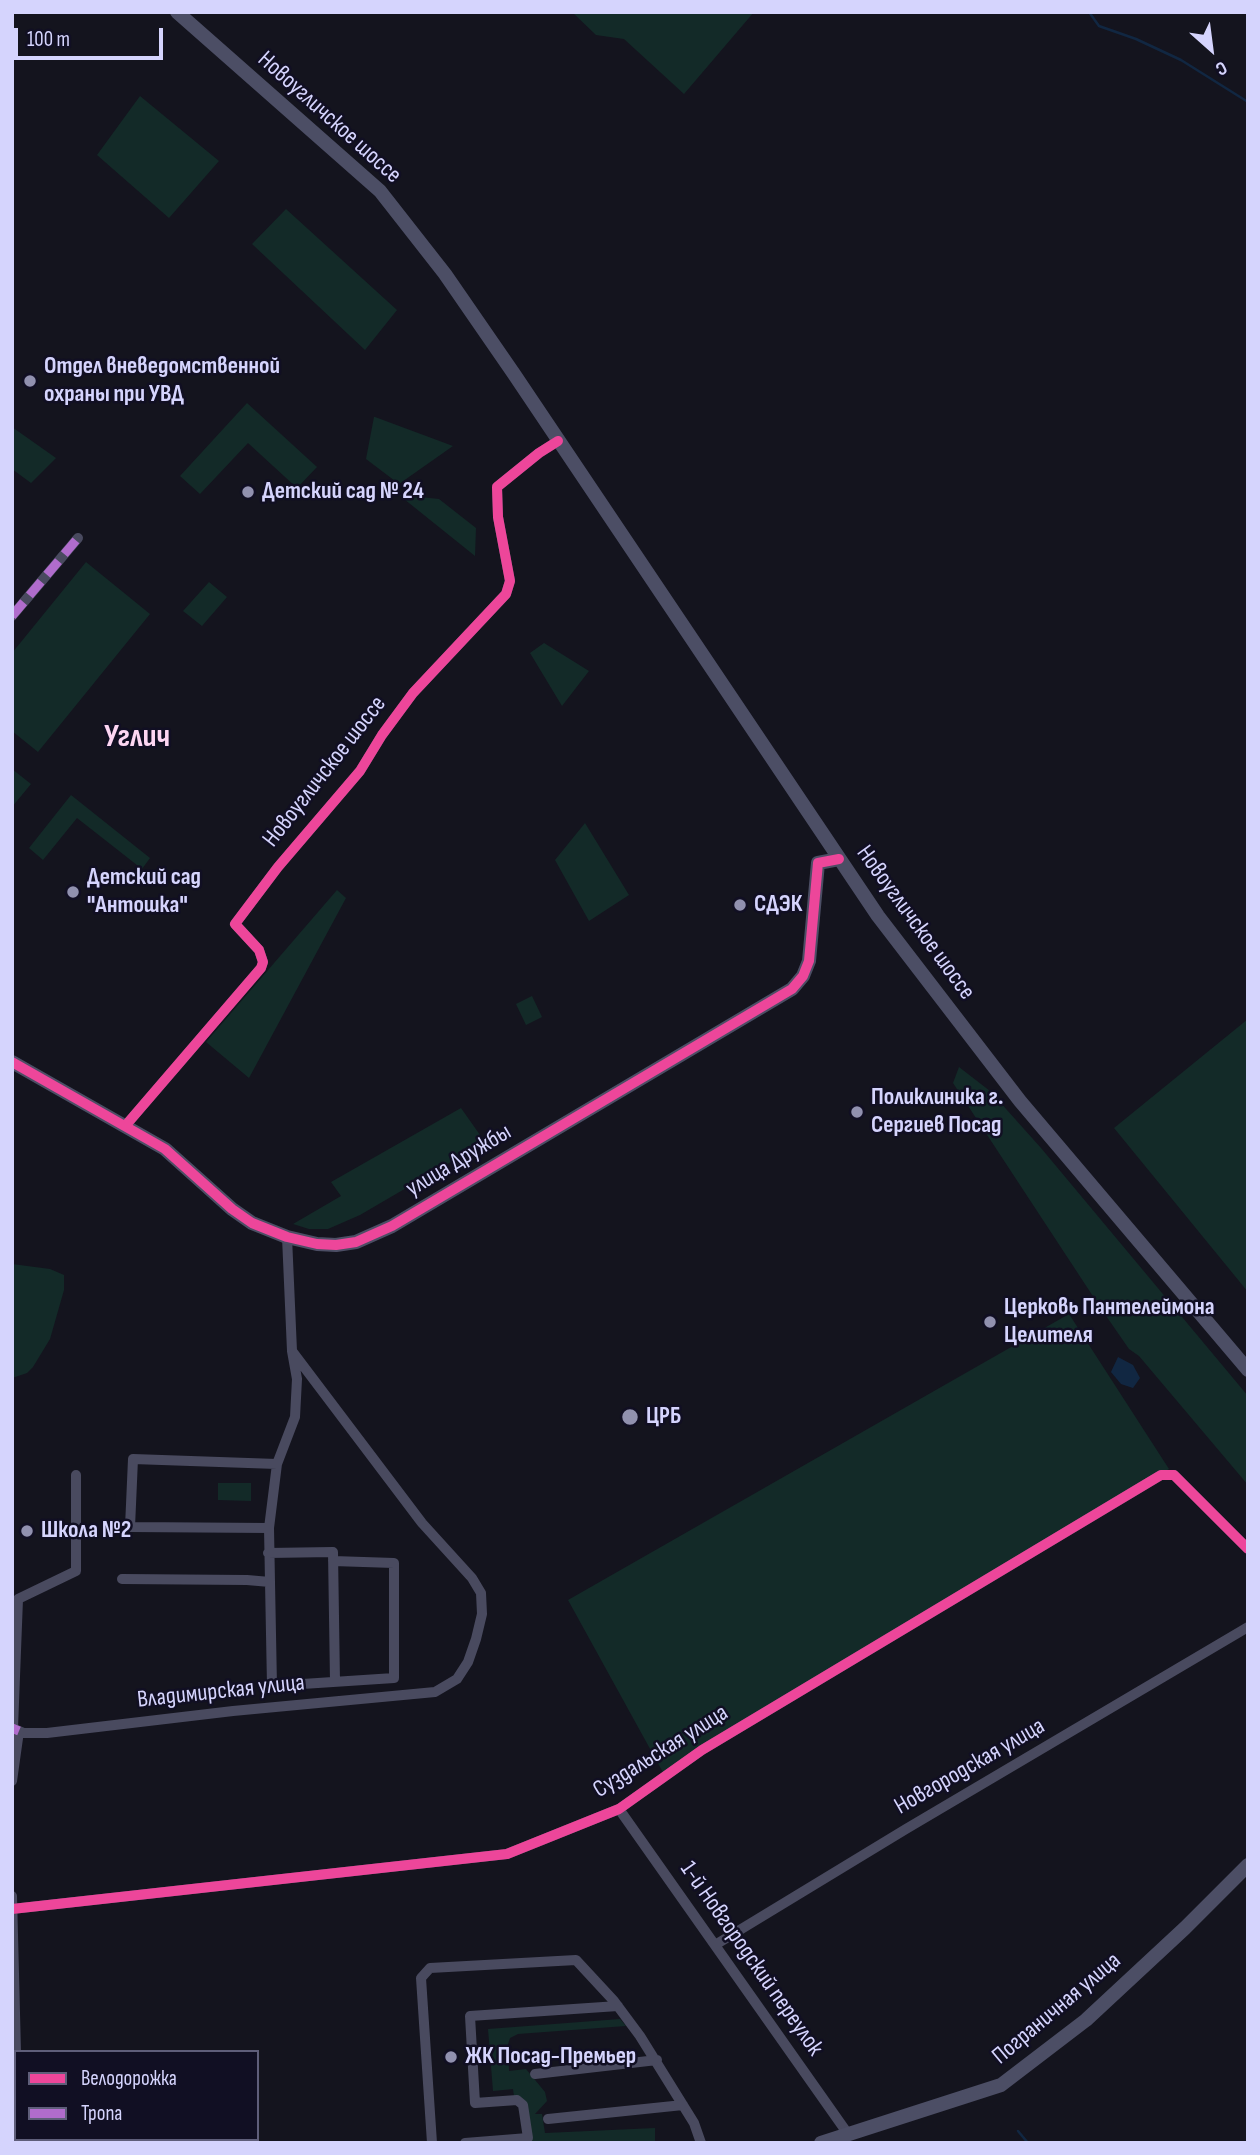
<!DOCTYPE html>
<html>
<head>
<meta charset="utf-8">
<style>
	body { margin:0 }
	#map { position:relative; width:1260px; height:2155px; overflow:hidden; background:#14141e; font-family:"Sofia Sans Condensed",sans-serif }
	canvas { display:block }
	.frame { position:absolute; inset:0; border:14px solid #d5d4fd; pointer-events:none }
	.legend { position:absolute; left:14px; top:2050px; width:245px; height:91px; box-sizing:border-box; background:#110f23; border:2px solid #5f5e7a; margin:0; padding:9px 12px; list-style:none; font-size:21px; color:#d5d4fd }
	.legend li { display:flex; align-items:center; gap:14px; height:35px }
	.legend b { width:35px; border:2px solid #5f5e7a }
	.north { position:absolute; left:1176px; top:14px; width:70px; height:70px; -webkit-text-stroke:5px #110f23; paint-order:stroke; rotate:152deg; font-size:19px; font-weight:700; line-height:28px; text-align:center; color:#d5d4fd }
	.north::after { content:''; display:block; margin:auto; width:24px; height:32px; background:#d5d4fd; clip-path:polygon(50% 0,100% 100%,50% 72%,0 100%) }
	.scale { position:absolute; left:14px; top:28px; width:149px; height:32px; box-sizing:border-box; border:4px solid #d5d4fd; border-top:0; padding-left:9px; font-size:21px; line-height:24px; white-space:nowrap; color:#d5d4fd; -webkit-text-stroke:5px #110f23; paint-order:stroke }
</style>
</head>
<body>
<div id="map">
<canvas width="1260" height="2155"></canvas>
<div class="frame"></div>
<ul class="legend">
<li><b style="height:9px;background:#ed469a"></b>Велодорожка</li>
<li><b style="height:9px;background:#b06ccc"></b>Тропа</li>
</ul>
<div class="north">С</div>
<div class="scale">100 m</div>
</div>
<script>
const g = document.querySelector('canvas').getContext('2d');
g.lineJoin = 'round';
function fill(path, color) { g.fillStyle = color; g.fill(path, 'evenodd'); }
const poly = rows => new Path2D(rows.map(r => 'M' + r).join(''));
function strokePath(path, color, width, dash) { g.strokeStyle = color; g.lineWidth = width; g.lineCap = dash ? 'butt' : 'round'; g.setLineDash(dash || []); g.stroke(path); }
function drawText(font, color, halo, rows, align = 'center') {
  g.font = font + ' "Sofia Sans Condensed",sans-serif'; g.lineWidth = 5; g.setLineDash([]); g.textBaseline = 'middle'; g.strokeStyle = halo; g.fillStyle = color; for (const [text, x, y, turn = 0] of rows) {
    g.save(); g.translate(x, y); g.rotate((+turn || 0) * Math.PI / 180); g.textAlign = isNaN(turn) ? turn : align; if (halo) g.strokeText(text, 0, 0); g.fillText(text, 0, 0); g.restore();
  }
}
fill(poly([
	[572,12,754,12,684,94,624,39,596,35],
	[140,96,219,161,169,218,97,155],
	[286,209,397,310,365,350,252,244],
	[247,403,317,467,297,488,248,443,200,494,180,476],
	[374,417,375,417,453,446,399,484,366,459],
	[12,427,56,458,31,483,12,469],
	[399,495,439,499,476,528,475,556],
	[86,562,150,614,38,752,12,731,12,653],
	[209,582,227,597,202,626,183,611],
	[544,643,589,671,562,706,530,653],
	[12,769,31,784,12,807],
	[71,795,150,858,142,869,77,818,43,860,29,848],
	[585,823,629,895,589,921,555,860],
	[337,890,346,898,249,1078,206,1042],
	[532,996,542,1017,526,1025,516,1004],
	[1248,1019,1248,1292,1114,1128],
	[959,1067,990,1091,1041,1148,1248,1396,1248,1485,1139,1356,1129,1349,1102,1310,953,1083],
	[461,1108,485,1142,360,1215,328,1229,309,1229,293,1224,341,1196,331,1182],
	[12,1264,50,1269,64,1275,64,1290,50,1339,33,1367,27,1373,12,1378],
	[1069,1314,1169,1469,665,1776,568,1600],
	[218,1483,251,1483,251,1501,218,1500],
	[620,2019,626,2026,518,2034,510,2038,508,2044,509,2071,526,2069,545,2092,547,2101,535,2114,542,2114,545,2133,655,2128,655,2143,528,2143,526,2115,514,2096,513,2089,493,2091,488,2029]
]), '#132a28');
fill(poly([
	[1118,1357,1133,1365,1140,1378,1133,1388,1121,1384,1111,1372]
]), '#112742');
strokePath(poly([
	[1089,12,1099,26,1136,39,1181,60,1248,102],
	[1018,2131,1028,2143]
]), '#112742', 2.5);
strokePath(poly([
	[12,616,78,538],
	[126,1125,261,968,263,962,259,950,235,924,278,867,360,771,382,735,413,693,506,594,510,581,498,517,497,487,539,453,558,441],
	[269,1528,130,1527,133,1459,277,1464],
	[268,1553,333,1552,335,1682],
	[122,1579,247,1580,270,1582,269,1528,277,1464,295,1417,297,1379,292,1351,287,1237],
	[270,1582,272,1686,394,1678,394,1563,333,1561],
	[12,1728,24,1733,47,1733,233,1711,435,1692,457,1679,468,1662,476,1639,482,1614,481,1593,472,1578,422,1523,292,1351],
	[13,1728,18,1599,76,1571,76,1475],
	[12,1781,19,1731],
	[619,1809,848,2134],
	[12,1896,16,2052],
	[12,1909,507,1854,619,1809,702,1750,1161,1475,1174,1475,1248,1549],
	[715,1945,906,1829,1248,1627],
	[535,2074,657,2060],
	[548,2119,683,2105],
	[22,2139,23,2143],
	[432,2143,421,1978,430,1968,576,1960,614,2001,640,2036,694,2123,701,2143],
	[465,2143,528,2138,523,2105,517,2100,475,2103,470,2016,618,2006]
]), '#494a5f', 10);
strokePath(poly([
	[177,12,380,191,445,274,514,374,878,916,1020,1101,1248,1370],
	[12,1062,165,1149,232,1209,252,1223,287,1237,317,1244,336,1245,356,1242,392,1226,792,989,803,976,809,961,818,863,839,859],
	[821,2143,1001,2085,1086,2020,1185,1928,1248,1865]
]), '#4c4e65', 14);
strokePath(poly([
	[12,616,78,538],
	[12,1728,19,1731]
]), '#b06ccc', 9, [18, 9]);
strokePath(poly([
	[12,1062,165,1149,232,1209,252,1223,287,1237,317,1244,336,1245,356,1242,392,1226,792,989,803,976,809,961,818,863,839,859],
	[126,1125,261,968,263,962,259,950,235,924,278,867,360,771,382,735,413,693,506,594,510,581,498,517,497,487,539,453,558,441],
	[12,1909,507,1854,619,1809,702,1750,1161,1475,1174,1475,1248,1549]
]), '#ed469a', 10);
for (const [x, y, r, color] of [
	[30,381,7,"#9191af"],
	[248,492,7,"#9191af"],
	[73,892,7,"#9191af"],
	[740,905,7,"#9191af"],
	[857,1112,7,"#9191af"],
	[990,1322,7,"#9191af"],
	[630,1417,9,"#9191af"],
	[27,1531,7,"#9191af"],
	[451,2057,7,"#9191af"]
]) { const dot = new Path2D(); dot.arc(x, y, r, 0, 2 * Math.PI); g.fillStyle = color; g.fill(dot); strokePath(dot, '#110f23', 2.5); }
drawText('24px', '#d5d4fd', '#110f23', [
	["Новоугличское шоссе",329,118,42],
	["Новоугличское шоссе",325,772,-52],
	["Новоугличское шоссе",915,923,54],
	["улица Дружбы",459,1161,-31],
	["Владимирская улица",221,1692,-6],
	["Суздальская улица",661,1752,-32],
	["Новгородская улица",970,1767,-30],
	["1-й Новгородский переулок",751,1959,55],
	["Пограничная улица",1057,2009,-40]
]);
drawText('bold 24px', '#d5d4fd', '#110f23', [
	["Отдел вневедомственной",44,367],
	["охраны при УВД",44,395],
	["Детский сад № 24",262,492],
	["Детский сад",87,878],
	["\"Антошка\"",87,906],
	["СДЭК",754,905],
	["Поликлиника г.",871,1098],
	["Сергиев Посад",871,1126],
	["Церковь Пантелеймона",1004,1308],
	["Целителя",1004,1336],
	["ЦРБ",646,1417],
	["Школа №2",41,1531],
	["ЖК Посад-Премьер",465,2057]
], 'left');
drawText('bold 32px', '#fdd6f2', '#110f23', [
	["Углич",137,738]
]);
</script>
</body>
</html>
